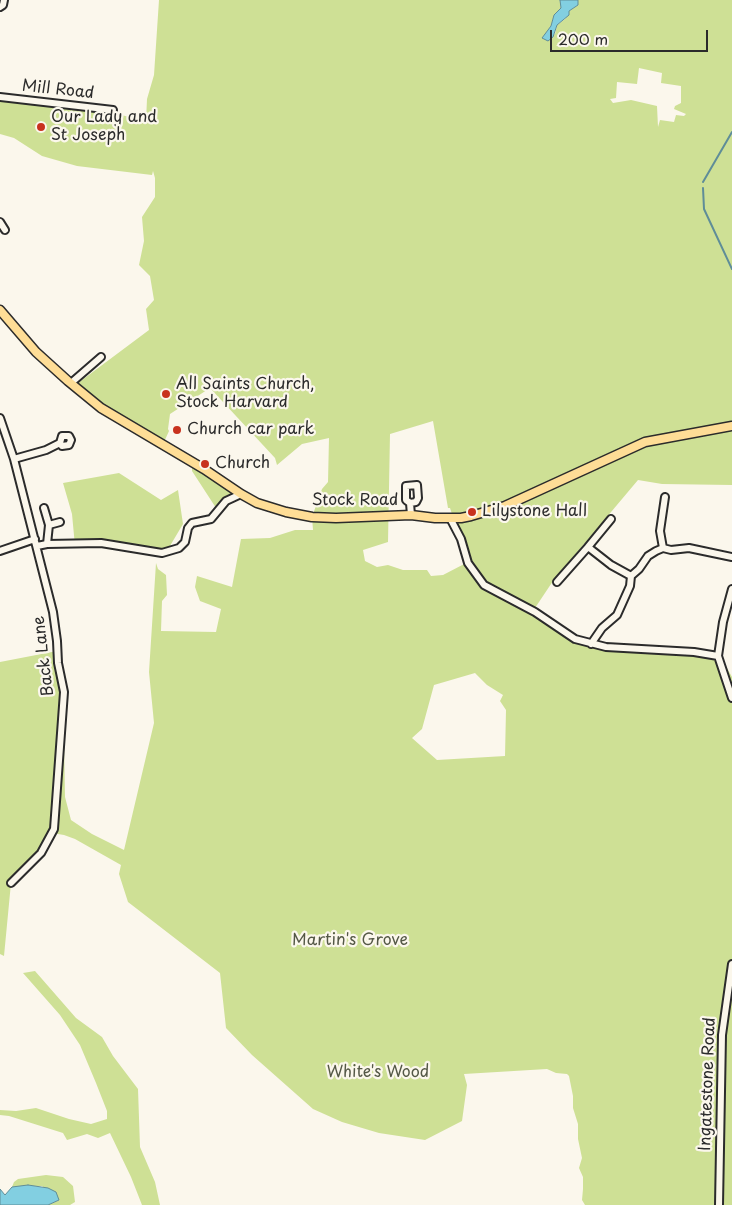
<!DOCTYPE html>
<html>
<head>
<meta charset="utf-8">
<style>
	body { margin:0 }
	#map { position:relative; width:732px; height:1205px; overflow:hidden; background:#fbf7ec; font-family:"Playpen Sans",sans-serif }
	canvas { display:block }
	.scale { position:absolute; left:550px; top:30px; width:158px; height:22px; box-sizing:border-box; border:2px solid #2b2b2b; border-top:0; padding-left:6px; font-size:15px; line-height:18px; white-space:nowrap; color:#2b2b2b; -webkit-text-stroke:4px #fbf7ec; paint-order:stroke }
</style>
</head>
<body>
<div id="map">
<canvas width="732" height="1205"></canvas>
<div class="scale">200 m</div>
</div>
<script>
const g = document.querySelector('canvas').getContext('2d');
g.lineJoin = 'round';
function fill(path, color) { g.fillStyle = color; g.fill(path, 'evenodd'); }
const poly = rows => new Path2D(rows.map(r => 'M' + r).join(''));
function strokePath(path, color, width, dash) { g.strokeStyle = color; g.lineWidth = width; g.lineCap = dash ? 'butt' : 'round'; g.setLineDash(dash || []); g.stroke(path); }
function drawText(font, color, halo, rows, align = 'center') {
  g.font = font + ' "Playpen Sans",sans-serif'; g.lineWidth = 4.5; g.setLineDash([]); g.textBaseline = 'middle'; g.strokeStyle = halo; g.fillStyle = color; for (const [text, x, y, turn = 0] of rows) {
    g.save(); g.translate(x, y); g.rotate((+turn || 0) * Math.PI / 180); g.textAlign = isNaN(turn) ? turn : align; if (halo) g.strokeText(text, 0, 0); g.fillText(text, 0, 0); g.restore();
  }
}
fill(poly([
	[159,0,560,0,561,8,554,15,551,26,543,38,555,34,557,25,565,19,569,11,578,5,578,0,732,0,732,485,662,484,638,480,553,581,533,611,575,639,591,644,694,652,723,661,732,677,732,1205,585,1205,582,1200,583,1189,583,1177,579,1168,582,1158,578,1139,578,1124,573,1108,573,1096,569,1076,567,1074,556,1073,547,1069,464,1074,467,1085,462,1121,425,1140,379,1133,342,1122,313,1109,252,1055,226,1028,220,973,128,902,119,874,121,865,75,839,64,835,52,833,41,853,11,883,4,956,0,954,0,662,57,651,63,684,65,797,71,820,92,834,124,850,154,723,149,672,156,563,158,569,166,575,167,595,162,601,161,631,216,632,221,609,200,601,195,587,197,576,232,587,241,539,270,538,295,530,313,530,312,517,322,489,328,482,329,438,302,444,277,465,275,458,210,388,170,414,168,429,169,431,164,442,155,440,74,386,149,330,146,309,154,300,150,276,139,265,144,241,142,217,155,197,155,178,153,171,152,175,77,166,42,156,14,138,0,134,0,99,113,113,146,121,147,99,154,75],
	[639,68,662,73,661,83,681,86,681,103,675,106,674,109,686,114,684,116,676,115,674,122,660,120,658,127,657,106,631,100,613,103,610,99,616,98,617,82,637,84],
	[433,421,448,508,450,508,468,562,443,575,431,576,427,570,403,570,388,565,377,567,365,561,363,550,388,542,390,434],
	[475,673,487,685,503,695,500,701,506,710,505,756,437,760,412,738,422,729,434,685],
	[192,462,241,494,230,499,218,511,192,471],
	[119,473,161,500,178,490,183,524,164,556,92,546,75,546,72,514,63,483],
	[35,971,76,1018,102,1037,113,1056,138,1089,140,1147,155,1182,160,1205,142,1205,131,1177,110,1133,98,1138,87,1134,67,1140,63,1133,9,1116,0,1115,0,1110,16,1111,36,1108,69,1119,91,1124,107,1119,107,1111,96,1083,80,1045,60,1015,23,973],
	[46,1175,63,1177,73,1186,75,1202,70,1205,48,1205,59,1200,42,1186,12,1187,14,1182,18,1179]
]), '#cee095');
const water = poly([
	[560,0,578,0,578,5,569,11,569,15,557,25,553,37,548,41,542,38,551,26,554,15,561,8,560,0],
	[28,1185,48,1188,56,1192,59,1200,48,1205,0,1205,0,1189,5,1195,12,1187,28,1185]
]);
fill(water, '#82cfe1');
strokePath(water, '#5f8d98', 1);
strokePath(poly([
	[703,182,732,132],
	[703,188,704,209,732,269]
]), '#5f8d98', 2);
const minor = poly([
	[0,7,3,5,4,0],
	[0,97,113,110],
	[0,222,5,230],
	[71,383,101,357],
	[0,418,14,459,53,612,57,641,58,663,64,692,54,829,41,853,11,883],
	[14,459,46,450,60,443,62,436,69,436,71,440,69,445,62,446,60,443],
	[410,503,416,502,418,498,417,485,406,486,406,500,410,503,411,515],
	[44,508,49,525],
	[450,518,461,539,468,563,484,585,535,612,575,639,606,647,694,652,718,656],
	[611,519,588,547,611,565,631,576],
	[47,544,49,525,60,522],
	[37,546,47,544,101,543,162,553,179,548,185,542,188,528,192,523,211,519,226,501,241,494],
	[663,548,660,531,665,497],
	[0,551,35,539],
	[557,582,588,547],
	[732,589,723,622,718,656,732,698],
	[591,644,602,628,617,615,630,586,631,576,639,569,648,556,656,551,663,548,671,550,689,548,732,557],
	[719,1205,722,1035,732,964]
]);
const major = poly([
	[0,310,36,352,68,381,101,408,204,469,241,494,257,503,286,512,312,517,336,518,411,515,435,518,461,518,471,516,505,506,645,442,732,426]
]);
strokePath(minor, '#2b2b2b', 10);
strokePath(major, '#2b2b2b', 11);
strokePath(minor, '#fbf7ec', 6);
strokePath(major, '#fedd96', 8);
for (const [x, y, r, color] of [
	[41,127,5,"#c8321e"],
	[166,394,5,"#c8321e"],
	[177,430,5,"#c8321e"],
	[205,464,5,"#c8321e"],
	[472,512,5,"#c8321e"]
]) { const dot = new Path2D(); dot.arc(x, y, r, 0, 2 * Math.PI); g.fillStyle = color; g.fill(dot); strokePath(dot, '#fbf7ec', 2); }
drawText('16px', '#2b2b2b', '#fbf7ec', [
	["Mill Road",58,90,6],
	["Stock Road",355,501],
	["Back Lane",44,656,-97],
	["Ingatestone Road",708,1084,-88]
]);
drawText('16px', '#2b2b2b', '#fbf7ec', [
	["Our Lady and",51,118],
	["St Joseph",51,136],
	["All Saints Church,",176,385],
	["Stock Harvard",176,403],
	["Church car park",187,430],
	["Church",215,464],
	["Lilystone Hall",482,512]
], 'left');
drawText('16px', '#545846', '#fbf7ec', [
	["Martin's Grove",350,941],
	["White's Wood",378,1073]
]);
</script>
</body>
</html>
